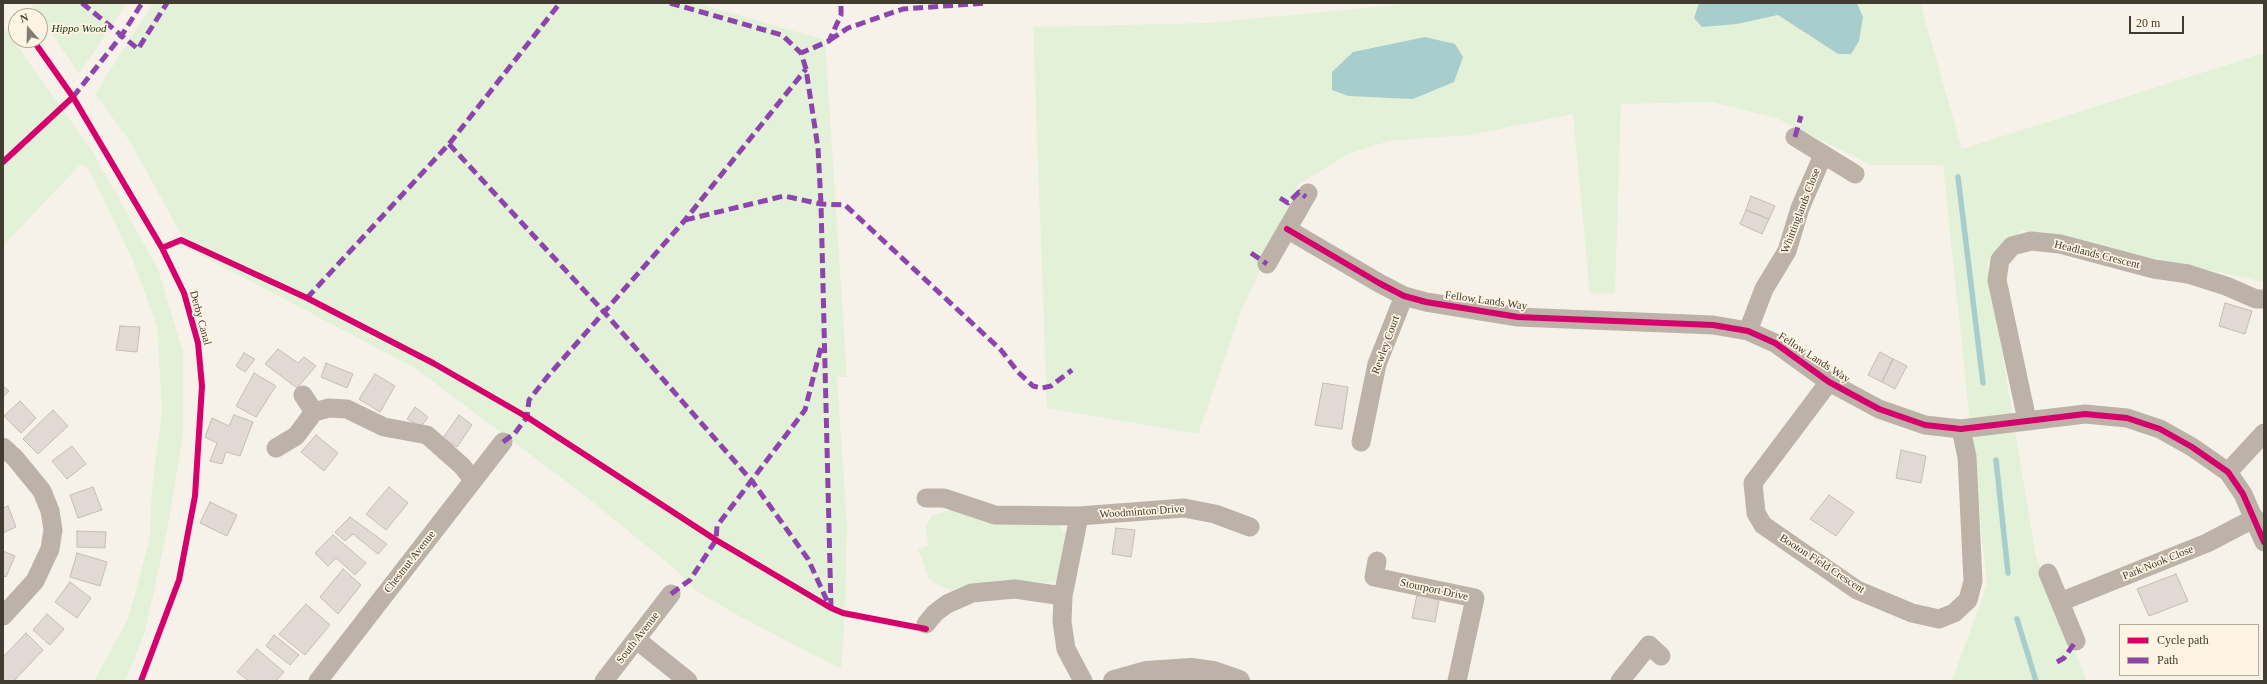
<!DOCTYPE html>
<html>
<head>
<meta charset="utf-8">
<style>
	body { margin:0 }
	#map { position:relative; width:2267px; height:684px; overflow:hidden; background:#f7f2e9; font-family:Georgia,serif }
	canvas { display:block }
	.frame { position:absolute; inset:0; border:4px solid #413b30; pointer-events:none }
	.legend { position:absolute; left:2119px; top:624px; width:140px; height:52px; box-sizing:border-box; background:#fdf4e3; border:1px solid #b2aa9b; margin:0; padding:5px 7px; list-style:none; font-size:12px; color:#413b30 }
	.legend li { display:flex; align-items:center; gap:8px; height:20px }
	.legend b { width:20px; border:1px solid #b2aa9b }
	.north { position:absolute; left:8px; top:8px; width:40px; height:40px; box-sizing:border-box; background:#fdf4e3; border:1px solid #b2aa9b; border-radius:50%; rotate:340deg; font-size:11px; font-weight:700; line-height:16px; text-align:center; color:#413b30 }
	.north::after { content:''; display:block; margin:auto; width:14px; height:18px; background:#817b71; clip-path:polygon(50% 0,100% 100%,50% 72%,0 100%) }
	.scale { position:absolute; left:2129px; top:16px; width:55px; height:18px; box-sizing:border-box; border:2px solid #413b30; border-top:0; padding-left:5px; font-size:12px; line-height:14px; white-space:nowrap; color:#413b30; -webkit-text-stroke:3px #fdf4e3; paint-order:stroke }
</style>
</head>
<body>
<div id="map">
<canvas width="2267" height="684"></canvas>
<div class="frame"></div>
<ul class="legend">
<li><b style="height:5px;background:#d6006c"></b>Cycle path</li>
<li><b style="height:5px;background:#8e44ad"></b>Path</li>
</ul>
<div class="north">N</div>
<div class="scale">20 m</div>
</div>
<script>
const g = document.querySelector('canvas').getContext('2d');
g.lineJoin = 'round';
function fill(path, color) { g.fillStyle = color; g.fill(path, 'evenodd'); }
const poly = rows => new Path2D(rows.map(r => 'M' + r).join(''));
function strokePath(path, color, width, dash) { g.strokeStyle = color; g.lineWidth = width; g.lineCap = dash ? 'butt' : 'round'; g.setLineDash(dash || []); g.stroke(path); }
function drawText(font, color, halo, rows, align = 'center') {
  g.font = font + ' Georgia,serif'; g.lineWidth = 3.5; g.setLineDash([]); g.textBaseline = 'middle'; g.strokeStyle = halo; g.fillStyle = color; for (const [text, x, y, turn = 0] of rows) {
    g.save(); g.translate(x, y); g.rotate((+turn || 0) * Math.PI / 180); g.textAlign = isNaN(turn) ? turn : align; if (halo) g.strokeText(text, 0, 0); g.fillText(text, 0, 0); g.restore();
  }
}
fill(poly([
	[29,3,127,3,79,74,40,16],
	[153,3,697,3,825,40,847,377,837,377,847,526,845,615,841,669,739,616,695,590,675,569,579,491,415,368,189,249,131,143,95,94],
	[1419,3,1699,3,1694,18,1737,24,1778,15,1838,54,1863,17,1857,3,1920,3,1962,149,2264,53,2264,282,2023,230,1987,262,2036,557,2087,681,1952,681,1987,585,1943,165,1871,165,1776,118,1711,102,1621,104,1615,293,1590,294,1573,114,1470,135,1389,141,1348,154,1299,184,1242,309,1198,434,1047,408,1033,27,1206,23],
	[1425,37,1455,44,1463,57],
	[3,26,93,152,158,269,183,352,183,435,167,531,145,632,125,681,94,681,128,619,150,538,152,487,162,412,157,326,134,263,88,167,80,165,3,246],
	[954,509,1054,524,1060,527,1065,532,1066,539,1058,579,1054,582,1047,583,1017,580,995,581,953,591,934,583,929,579,918,549,928,546,926,527,932,515]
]), '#e3f1d9');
fill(poly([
	[1699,3,1857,3,1863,17,1859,41,1851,54,1838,54,1778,15,1737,24,1702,27,1694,18],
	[1425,37,1455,44,1463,57,1454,82,1413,99,1349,96,1332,90,1332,72,1353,52]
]), '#a8cdcd');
strokePath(poly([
	[1958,177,1983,383],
	[1996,460,2008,573],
	[2017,619,2036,681]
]), '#a8cdcd', 5.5);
const building = poly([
	[1751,196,1775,206,1769,219,1746,210,1751,196],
	[1746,210,1769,219,1762,234,1740,224,1746,210],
	[2225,303,2252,311,2245,334,2219,326,2225,303],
	[120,326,140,327,137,352,116,350,120,326],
	[278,349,298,363,304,357,316,366,297,388,265,364,278,349],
	[1880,352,1893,359,1882,382,1868,375,1880,352],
	[244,353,255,359,245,372,236,366,244,353],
	[1893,359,1907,366,1895,389,1882,382,1893,359],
	[326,363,353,374,347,388,321,377,326,363],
	[254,373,276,386,256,417,236,406,254,373],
	[375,374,395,386,380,412,359,399,375,374],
	[1323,383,1348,387,1342,429,1315,425,1323,383],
	[3,386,9,391,3,397,3,386],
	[20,401,36,418,21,433,4,416,20,401],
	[415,407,428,417,421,427,407,419,415,407],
	[53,410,68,426,38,454,23,439,53,410],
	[234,415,253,422,240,456,226,452,222,464,210,461,217,443,205,437,212,418,229,426,234,415],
	[459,415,472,425,457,447,443,438,459,415],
	[316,435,338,453,324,471,301,452,316,435],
	[72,446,86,464,67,479,52,461,72,446],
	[1901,450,1926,456,1921,483,1896,478,1901,450],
	[93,487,102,510,78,518,70,495,93,487],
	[389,487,408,503,386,530,366,514,389,487],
	[1829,495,1854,512,1836,536,1810,519,1829,495],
	[210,502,237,515,227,536,200,523,210,502],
	[8,506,16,527,3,533,3,508,8,506],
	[350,517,387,544,378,554,353,534,345,541,335,532,350,517],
	[1116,528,1135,530,1131,557,1112,554,1116,528],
	[77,531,106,532,105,548,77,547,77,531],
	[333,535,366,563,355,575,336,558,328,566,315,553,333,535],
	[3,551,15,556,6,577,3,576,3,551],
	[77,553,107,562,100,586,70,577,77,553],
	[343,569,361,585,338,614,320,597,343,569],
	[2176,574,2188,601,2149,616,2137,589,2176,574],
	[70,582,91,598,77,618,55,602,70,582],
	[1417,595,1439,600,1435,622,1412,618,1417,595],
	[306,604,330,625,305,655,279,634,306,604],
	[47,614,64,629,50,645,33,630,47,614],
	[26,633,43,650,14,681,3,681,3,657,26,633],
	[274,635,299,655,290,665,266,646,274,635],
	[257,649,284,672,276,681,249,681,237,672,257,649]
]);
fill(building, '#e2d9d5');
strokePath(building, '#c4bcb6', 1);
strokePath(poly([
	[1795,137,1855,174],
	[1287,229,1379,283,1404,296,1426,302,1518,317,1713,325,1748,331,1775,343,1829,382,1879,409,1925,425,1961,429,2085,414,2127,418,2160,429,2192,447,2228,472,2243,494,2264,542],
	[1267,264,1308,193],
	[1748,331,1764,289,1787,251,1800,208,1823,155],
	[1829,382,1753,483,1756,513,1763,525,1857,590,1912,613,1939,619,1954,613,1968,600,1973,581,1967,457,1961,429],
	[303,395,314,412],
	[2027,420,1997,280,2000,260,2012,246,2031,241,2060,244,2154,269,2188,274,2226,286,2256,299,2264,299],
	[1361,442,1377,364,1404,296],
	[3,447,15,458,42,491,50,511,53,530,50,549,35,581,3,616],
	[276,448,296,436,314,412,329,408,347,409,384,427,427,435,462,466,473,480],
	[2228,472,2264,433],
	[926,498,944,498,995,515,1079,516,1063,596,1062,622,1066,649,1083,681],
	[1079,516,1184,508,1215,514,1250,527],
	[1377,561,1374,577,1475,598,1457,681],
	[2048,573,2076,641],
	[2060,602,2207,543,2255,518],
	[926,624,935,613,947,604,972,593,1015,589,1063,596],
	[637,640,688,681],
	[318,681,503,442],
	[604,681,671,594],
	[1620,681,1649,645,1661,656]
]), '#bcb2a8', 19);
strokePath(poly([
	[1114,681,1146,672,1191,669,1213,672,1239,681]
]), '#bcb2a8', 22);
strokePath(poly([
	[82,3,138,49,167,3],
	[670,3,782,35,801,53],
	[830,40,848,28,903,9,986,3],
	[73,97,122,35,142,3],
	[1795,137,1801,116],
	[449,144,605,313,752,481,808,559,829,605],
	[1280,198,1288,203,1299,192,1306,197],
	[685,220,784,196,821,204,845,205,1001,350,1018,372,1033,386,1042,388,1051,386,1072,370],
	[1251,253,1267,264],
	[307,298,449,144,560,3],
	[503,442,515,433,527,417,529,400,548,376,685,220,806,69],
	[671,594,690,580,716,540,717,526,805,410,822,343],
	[831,608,821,204,818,148,806,69,801,53,829,41,841,15,841,3],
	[2057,662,2064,658,2076,641]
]), '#8e44ad', 5, [10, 5]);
strokePath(poly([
	[33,40,73,97,162,248,184,293,198,343,202,386,195,496,179,580,141,681],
	[3,162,73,97],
	[1287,229,1379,283,1404,296,1426,302,1518,317,1713,325,1748,331,1775,343,1829,382,1879,409,1925,425,1961,429,2085,414,2127,418,2160,429,2192,447,2228,472,2243,494,2264,542],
	[162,248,181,240,307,298,433,363,527,417,716,540,831,608,843,613,926,629]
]), '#d6006c', 6);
drawText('italic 11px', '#0c3504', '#fdf4e3', [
	["Hippo Wood",79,29]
]);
drawText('11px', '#413b30', '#fdf4e3', [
	["Whittinglands Close",1801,211,-69],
	["Headlands Crescent",2097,255,14],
	["Fellow Lands Way",1486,301,8],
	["Derby Canal",200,318,75],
	["Rewley Court",1386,345,-70],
	["Fellow Lands Way",1814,358,33],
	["Woodminton Drive",1142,512,-4],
	["Chestnut Avenue",410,562,-52],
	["Park Nook Close",2158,563,-22],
	["Booton Field Crescent",1822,564,33],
	["Stourport Drive",1434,590,12],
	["South Avenue",638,638,-52]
]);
</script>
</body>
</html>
